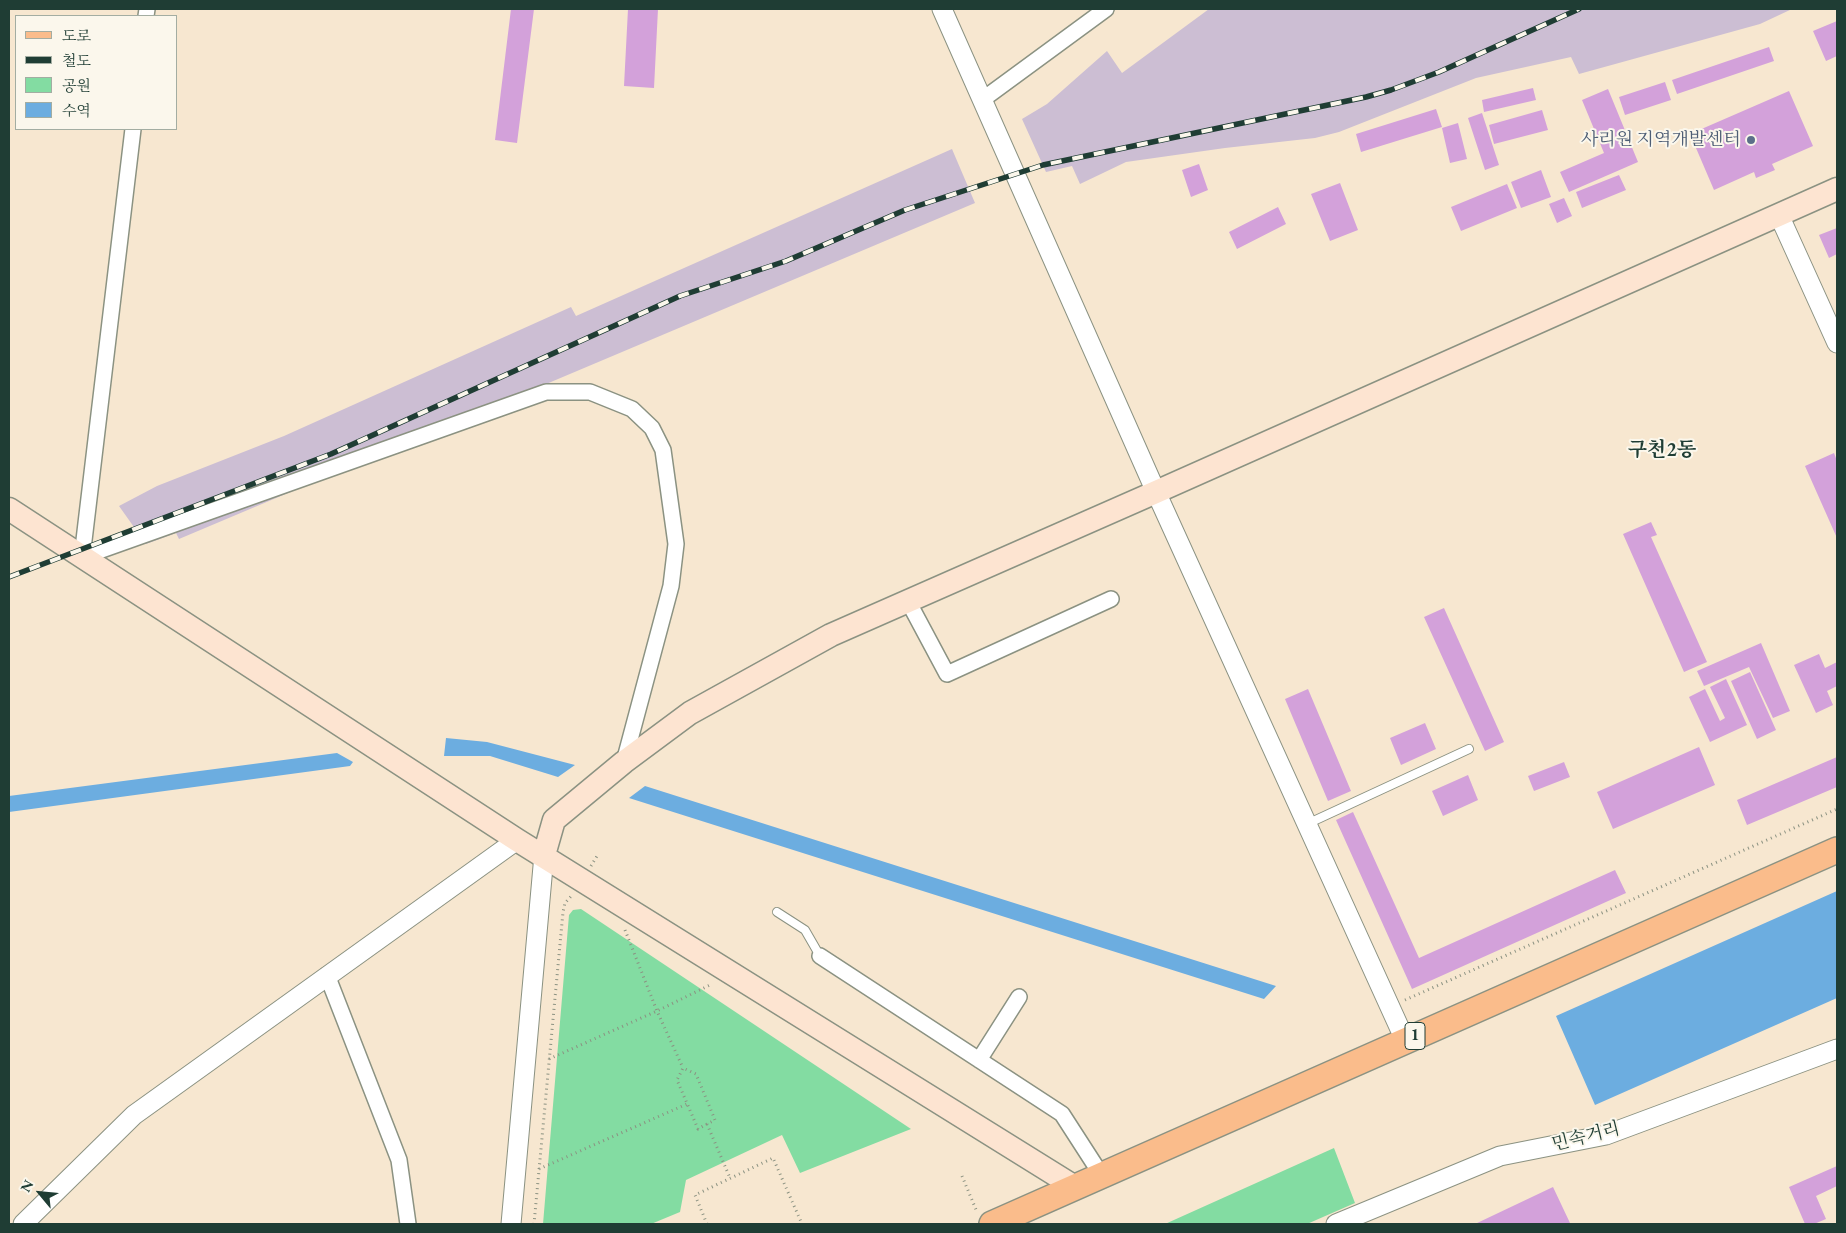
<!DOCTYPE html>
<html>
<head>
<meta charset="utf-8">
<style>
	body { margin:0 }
	#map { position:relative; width:1846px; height:1233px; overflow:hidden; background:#f7e7d0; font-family:"EB Garamond","Noto Serif KR",serif }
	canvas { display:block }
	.frame { position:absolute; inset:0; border:10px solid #1f3d34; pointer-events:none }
	.legend { position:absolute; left:15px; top:15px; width:162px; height:115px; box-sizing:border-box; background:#fbf7ec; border:1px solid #a3ada2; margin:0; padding:6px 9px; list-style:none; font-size:15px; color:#1f3d34 }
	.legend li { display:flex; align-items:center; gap:10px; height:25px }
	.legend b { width:25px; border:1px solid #a3ada2 }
	.north { position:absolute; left:15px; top:1168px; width:50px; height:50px; -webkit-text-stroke:4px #fbf7ec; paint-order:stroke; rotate:298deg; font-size:14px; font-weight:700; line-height:20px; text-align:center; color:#1f3d34 }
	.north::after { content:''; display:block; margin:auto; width:18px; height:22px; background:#1f3d34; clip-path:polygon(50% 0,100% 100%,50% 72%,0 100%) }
</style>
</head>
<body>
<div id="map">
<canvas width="1846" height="1233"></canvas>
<div class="frame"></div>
<ul class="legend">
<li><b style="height:6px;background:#fabc8b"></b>도로</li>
<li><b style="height:6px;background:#1f3d34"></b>철도</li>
<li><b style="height:14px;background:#83dca2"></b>공원</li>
<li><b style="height:14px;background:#6cade0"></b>수역</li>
</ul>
<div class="north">N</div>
</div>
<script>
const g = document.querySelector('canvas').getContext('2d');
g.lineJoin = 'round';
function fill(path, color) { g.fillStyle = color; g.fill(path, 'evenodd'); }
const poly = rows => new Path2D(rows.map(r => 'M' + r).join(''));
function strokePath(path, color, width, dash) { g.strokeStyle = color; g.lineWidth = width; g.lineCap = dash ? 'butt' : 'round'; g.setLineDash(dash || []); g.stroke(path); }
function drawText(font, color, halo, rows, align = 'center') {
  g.font = font + ' "EB Garamond","Noto Serif KR",serif'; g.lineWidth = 4; g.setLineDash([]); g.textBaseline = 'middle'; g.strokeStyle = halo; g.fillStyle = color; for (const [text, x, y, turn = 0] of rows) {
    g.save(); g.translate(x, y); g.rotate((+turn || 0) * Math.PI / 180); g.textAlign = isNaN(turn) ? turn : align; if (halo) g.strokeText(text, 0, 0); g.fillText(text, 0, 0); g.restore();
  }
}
fill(poly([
	[1209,9,1792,9,1760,24,1579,74,1571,57,1476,78,1339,132,1315,138,1225,148,1126,162,1080,184,1072,166,1046,172,1022,119,1047,104,1107,51,1122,73],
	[952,149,975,203,179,539,176,533,146,544,119,506,157,486,284,436,571,307,576,316]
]), '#ccbed3');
fill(poly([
	[581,909,911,1129,800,1173,782,1135,686,1180,680,1212,651,1224,543,1224,569,915,573,910],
	[1334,1148,1355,1203,1307,1224,1165,1224]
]), '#83dca2');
fill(poly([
	[446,738,487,742,575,765,558,777,490,756,444,756],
	[337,753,353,762,350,766,9,812,9,796],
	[645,786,1276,986,1264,999,629,798],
	[1837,891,1837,998,1595,1105,1556,1016]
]), '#6cade0');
fill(poly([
	[511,9,534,9,517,143,495,140],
	[628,9,658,9,654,88,624,86],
	[1837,21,1837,56,1826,61,1813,31],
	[1769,47,1774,61,1677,94,1672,80],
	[1665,82,1671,100,1625,115,1619,97],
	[1533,88,1536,100,1484,112,1482,100],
	[1608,89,1638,162,1569,192,1560,172,1604,153,1582,100],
	[1789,91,1813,146,1772,164,1775,170,1756,178,1754,172,1714,190,1690,134],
	[1436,109,1442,127,1361,152,1356,134],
	[1542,110,1548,130,1494,144,1489,125],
	[1482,113,1499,165,1485,170,1468,118],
	[1458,123,1467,159,1450,163,1442,128],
	[1199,164,1208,190,1191,197,1182,170],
	[1541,170,1551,197,1521,208,1511,182],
	[1619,175,1626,190,1582,208,1576,192],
	[1340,183,1358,230,1330,241,1311,194],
	[1507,184,1517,208,1461,231,1451,207],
	[1564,198,1572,216,1557,223,1549,204],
	[1278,207,1286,224,1237,249,1229,232],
	[1837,228,1837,254,1829,258,1819,235],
	[1834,453,1837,461,1837,538,1805,466],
	[1651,522,1657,535,1651,537,1707,662,1684,672,1623,534],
	[1444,608,1504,742,1485,751,1424,617],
	[1761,643,1790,711,1773,718,1749,667,1704,686,1697,671],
	[1819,654,1825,668,1837,662,1837,686,1827,691,1833,705,1816,713,1794,665],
	[1750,672,1776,730,1757,739,1731,681],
	[1726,679,1747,725,1710,742,1689,697,1705,689,1720,721,1725,718,1710,687],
	[1308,689,1351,791,1328,801,1285,699],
	[1425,723,1436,749,1401,765,1390,738],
	[1699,747,1715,785,1613,829,1597,792],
	[1837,757,1837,787,1747,825,1737,800],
	[1564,762,1570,777,1534,791,1528,776],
	[1468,775,1478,800,1443,816,1432,791],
	[1353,812,1419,958,1615,870,1626,893,1412,989,1336,820],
	[1837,1166,1837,1186,1816,1196,1826,1219,1814,1224,1805,1224,1789,1187],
	[1553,1187,1570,1223,1569,1224,1475,1224]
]), '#d3a1da');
const service = poly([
	[1307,824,1469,749],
	[777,912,805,930,820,956]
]);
const minor = poly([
	[146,16,147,9],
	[982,100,1106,9],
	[133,129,82,557,546,392,590,392,632,409,652,428,663,450,676,544,671,586,624,762],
	[908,601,947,674,1111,599],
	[820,956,1062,1114,1102,1176],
	[327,975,399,1160,408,1224],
	[979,1060,1019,997]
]);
const tertiary = poly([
	[942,9,1156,492,1405,1040],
	[1779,215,1837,343],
	[23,1224,134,1115,517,840],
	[511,1224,544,855],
	[1336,1224,1500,1156,1606,1135,1837,1049]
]);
const secondary = poly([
	[9,509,517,840,1075,1187],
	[544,855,554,820,624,762,690,713,831,635,1156,492,1837,189]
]);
const primary = poly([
	[992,1224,1837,850]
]);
strokePath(service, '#8b9282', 10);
strokePath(minor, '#8b9282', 18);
strokePath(tertiary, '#8b9282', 21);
strokePath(secondary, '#8b9282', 25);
strokePath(primary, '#8b9282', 28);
strokePath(poly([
	[591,866,597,856],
	[625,930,657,1011,683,1068],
	[1405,1000,1837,809],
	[549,1059,657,1011,712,984],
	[707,1124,698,1129,677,1080,683,1068,696,1074,715,1120,707,1124,730,1178],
	[539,1169,687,1104],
	[962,1176,977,1212],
	[534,1224,563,912,565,903,573,894],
	[707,1224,695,1195,773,1158,802,1224]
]), '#8b9282', 3, [1, 4]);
strokePath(service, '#fff', 8);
strokePath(minor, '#fff', 15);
strokePath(tertiary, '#fff', 19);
strokePath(secondary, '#fde4d1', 22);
strokePath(primary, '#fabc8b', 25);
const rail = poly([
	[9,577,331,454,680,296,786,261,905,210,1043,165,1366,97,1391,90,1439,72,1579,9]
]);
strokePath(rail, '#1f3d34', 5.5);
strokePath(rail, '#fbf7ec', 4, [11]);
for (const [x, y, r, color] of [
	[1751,140,5,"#5c6f8a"]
]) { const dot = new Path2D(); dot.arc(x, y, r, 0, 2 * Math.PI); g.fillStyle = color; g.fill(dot); strokePath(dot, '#fbf7ec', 2); }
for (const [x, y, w] of [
	[1415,1036,20]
]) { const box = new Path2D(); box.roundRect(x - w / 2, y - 13.5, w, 27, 4); g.fillStyle = '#fbf7ec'; g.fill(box); strokePath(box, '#1f3d34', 1); }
drawText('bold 16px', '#1f3d34', null, [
	["1",1415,1036]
]);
drawText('18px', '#4e5e75', '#fbf7ec', [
	["사리원 지역개발센터",1741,140]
], 'right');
drawText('18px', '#1f3d34', '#fbf7ec', [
	["민속거리",1586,1137,-14]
]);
drawText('bold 20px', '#1f3d34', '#fbf7ec', [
	["구천2동",1662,451]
]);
</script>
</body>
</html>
